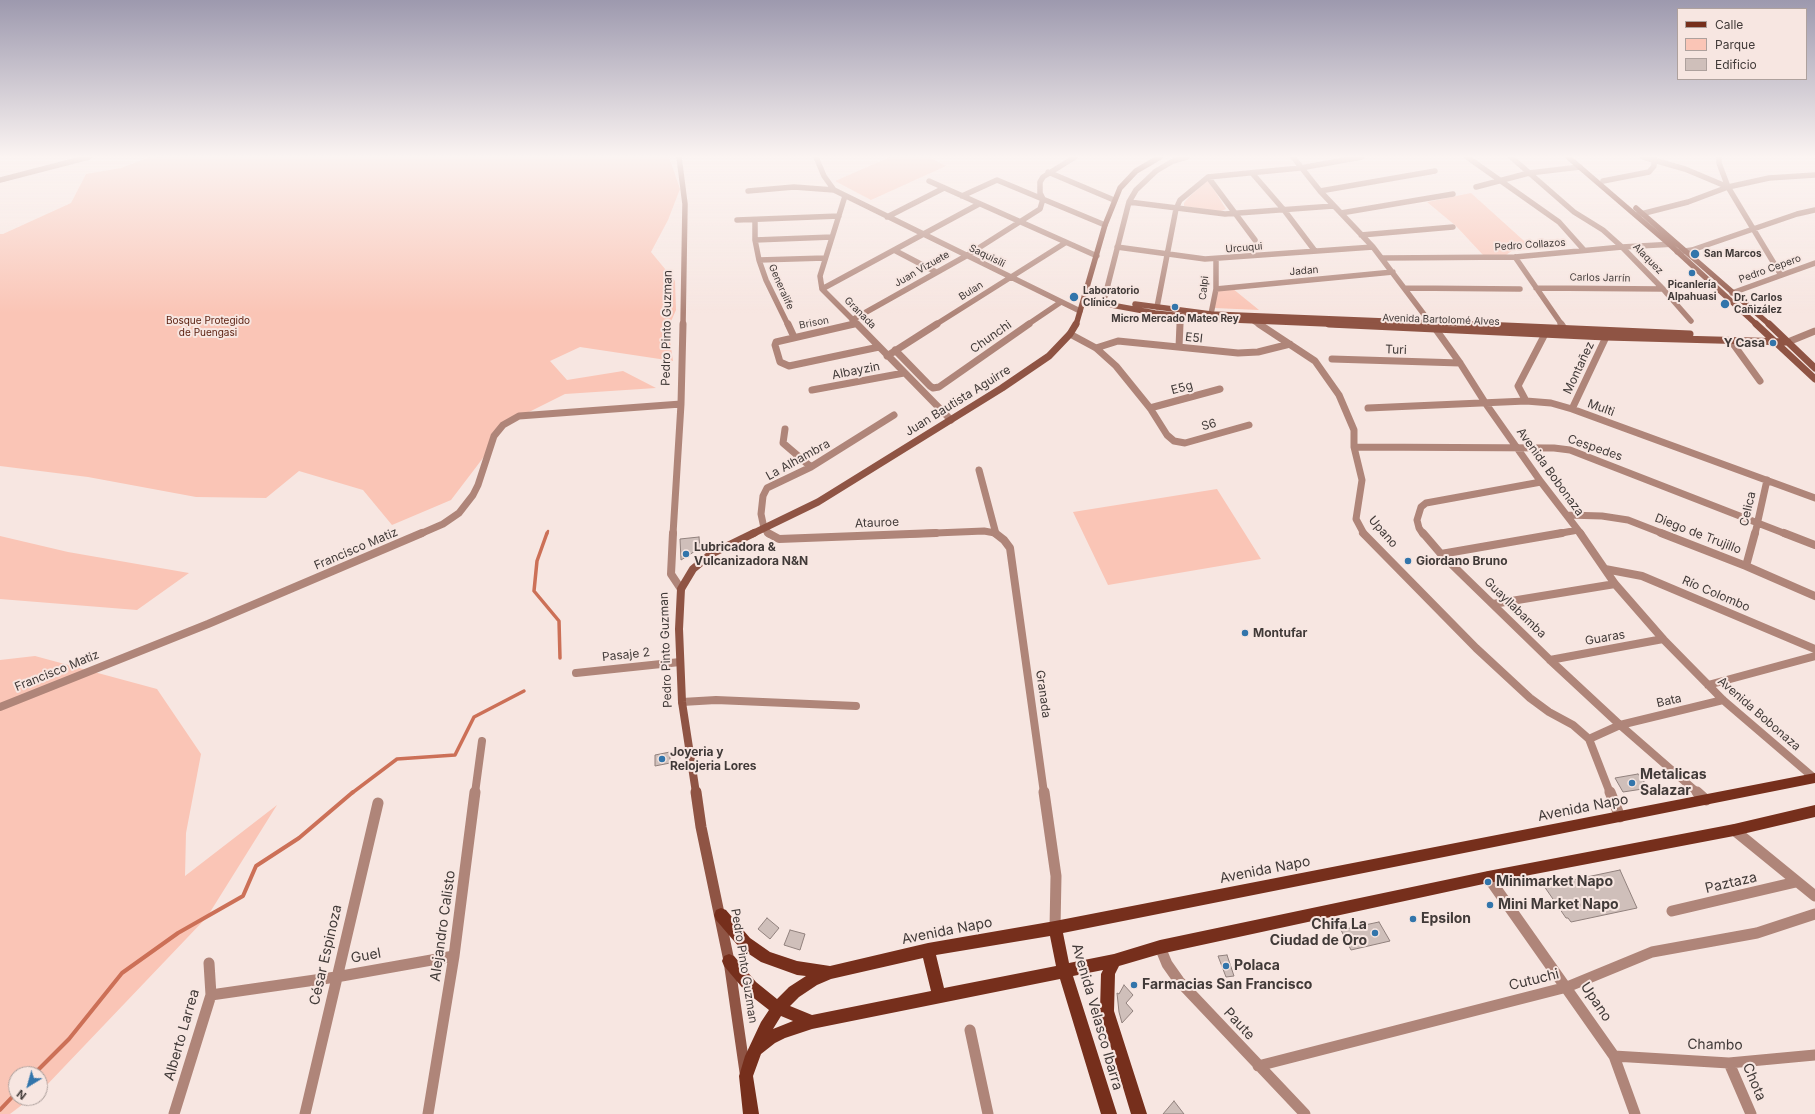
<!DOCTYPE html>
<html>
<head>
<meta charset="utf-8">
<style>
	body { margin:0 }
	#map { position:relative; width:1815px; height:1114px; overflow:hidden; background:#f7e6e1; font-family:Inter,sans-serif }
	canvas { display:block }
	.legend { position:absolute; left:1677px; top:8px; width:130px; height:72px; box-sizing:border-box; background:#f7e6e1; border:1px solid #aea19d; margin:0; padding:5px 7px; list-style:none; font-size:12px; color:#413a38 }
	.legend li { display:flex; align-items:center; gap:8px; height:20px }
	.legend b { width:20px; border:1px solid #aea19d }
	.north { position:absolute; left:8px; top:1066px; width:40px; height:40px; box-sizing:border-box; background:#f7e6e1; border:1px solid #aea19d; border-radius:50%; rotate:217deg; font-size:11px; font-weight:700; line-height:16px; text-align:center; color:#413a38 }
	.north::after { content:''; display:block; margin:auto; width:14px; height:18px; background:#3275ab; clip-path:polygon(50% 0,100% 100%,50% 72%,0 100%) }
</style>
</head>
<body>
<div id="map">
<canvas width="1815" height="1114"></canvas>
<ul class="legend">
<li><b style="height:5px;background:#762f1c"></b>Calle</li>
<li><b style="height:11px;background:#fac5b6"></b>Parque</li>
<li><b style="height:11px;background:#cfbfba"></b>Edificio</li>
</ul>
<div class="north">N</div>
</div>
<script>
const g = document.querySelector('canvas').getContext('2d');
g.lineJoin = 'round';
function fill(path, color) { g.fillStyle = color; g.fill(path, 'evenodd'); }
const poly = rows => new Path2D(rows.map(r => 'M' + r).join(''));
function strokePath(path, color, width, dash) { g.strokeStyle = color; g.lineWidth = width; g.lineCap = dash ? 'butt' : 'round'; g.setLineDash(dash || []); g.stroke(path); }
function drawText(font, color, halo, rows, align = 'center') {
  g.font = font + ' Inter,sans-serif'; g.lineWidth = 4; g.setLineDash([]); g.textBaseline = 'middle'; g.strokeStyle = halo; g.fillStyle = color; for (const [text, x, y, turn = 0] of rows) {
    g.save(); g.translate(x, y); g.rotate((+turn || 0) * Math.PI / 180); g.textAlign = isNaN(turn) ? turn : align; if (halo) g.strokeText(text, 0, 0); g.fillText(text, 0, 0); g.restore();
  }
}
fill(poly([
	[162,157,669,157,680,189,668,220,651,252,675,281,676,310,668,328,673,361,580,347,550,361,567,380,623,371,656,388,565,394,505,424,483,458,451,500,392,525,363,490,299,471,266,498,196,497,88,477,0,466,0,234,3,234,71,203,86,174,121,168,147,158],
	[890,157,929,157,946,166,871,200,835,181],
	[1208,180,1226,209,1219,212,1184,206,1184,203,1189,197],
	[1471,193,1533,249,1513,250,1506,255,1483,255,1456,226,1427,202],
	[1232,288,1259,310,1214,308,1218,290],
	[1217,489,1261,559,1108,585,1073,512],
	[0,536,68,552,189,573,137,610,0,599],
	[35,656,157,689,201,754,186,833,185,876,277,805,207,917,43,1089,40,1091,40,1074,16,1074,16,1098,31,1098,10,1114,0,1114,0,660]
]), '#fac5b6');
strokePath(poly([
	[547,534,548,531]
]), '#cc7057', 2.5);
strokePath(poly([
	[547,533,537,561,534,591,559,621,560,658],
	[352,793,397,759,455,755,474,717,524,691]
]), '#cc7057', 3.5);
strokePath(poly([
	[34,1074,69,1039,122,973,178,933,243,896,256,866,299,838,353,792],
	[0,1110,16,1093]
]), '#cc7057', 4);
const building = poly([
	[699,537,700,548,681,560,680,539,699,537],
	[670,752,670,763,655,766,655,755,670,752],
	[1638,774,1649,788,1623,792,1615,778,1638,774],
	[1620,870,1637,908,1571,922,1568,918,1566,918,1544,886,1620,870],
	[767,918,779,928,770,939,758,929,767,918],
	[1379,922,1390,941,1351,950,1341,930,1379,922],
	[790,930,805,934,800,950,784,945,790,930],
	[1227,955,1234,976,1226,977,1218,956,1227,955],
	[1124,985,1133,995,1126,1003,1133,1011,1122,1023,1119,1012,1117,993,1119,994,1124,985],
	[1174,1101,1184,1114,1163,1114,1174,1101]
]);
fill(building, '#cfbfba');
strokePath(building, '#91817d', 1);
strokePath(poly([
	[816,157,824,176,834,190,1080,311],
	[1293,157,1320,191,1373,247,1432,325],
	[1467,157,1559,222,1584,250],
	[1511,157,1574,212,1603,230,1622,247,1663,289,1691,321],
	[1643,157,1685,169,1728,187],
	[1719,157,1719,163,1728,187,1781,275],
	[1048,172,1114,200],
	[1252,173,1284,210,1315,251],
	[1208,177,1255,240],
	[0,180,89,157],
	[929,181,1097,256],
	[1603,181,1649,172,1654,166,1654,157],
	[1476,187,1529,173,1580,167],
	[748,191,794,187,834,190],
	[1320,191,1435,171],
	[845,196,820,276,822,289,858,325],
	[962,196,997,180,1105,225],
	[1129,202,1225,214,1333,206],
	[1341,213,1453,194],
	[1637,215,1688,202,1728,187,1769,178,1815,175],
	[887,217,944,188],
	[737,220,839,216],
	[755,220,755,240,759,260,766,280,788,325],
	[1361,235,1453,227],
	[755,240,832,237],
	[1117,247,1205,259,1373,247],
	[894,250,936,272],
	[1677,252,1692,250,1797,214,1815,210],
	[1515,257,1562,325],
	[1383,258,1515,257,1622,247,1675,244],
	[759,260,825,258],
	[1405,288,1520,289],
	[1536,288,1663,289],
	[822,289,979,204],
	[1216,289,1393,272],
	[1732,293,1815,263],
	[1103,304,1129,202,1136,190,1156,171,1173,161,1187,157],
	[1157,307,1176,209,1180,200,1208,177,1300,168,1362,157],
	[1210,319,1216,289,1216,259],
	[852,320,966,256,1040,209,1043,199,1040,193,1040,182,1043,177,1075,157],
	[1255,322,1260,325],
	[850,325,856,324],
	[935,325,1065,243],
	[1027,325,1061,302],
	[1180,325,1180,316]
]), '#af8579', 5.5);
strokePath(poly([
	[788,324,794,337],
	[854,324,776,342,775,345,780,362,789,366,879,347],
	[857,324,951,420],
	[1259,324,1315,361,1339,395,1354,430,1354,447,1362,480,1356,519,1364,534],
	[1432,324,1460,363,1486,404,1541,482,1581,534],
	[1561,324,1568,334],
	[1070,334,1096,348,1116,366,1150,408,1167,435,1174,441,1185,443,1249,425],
	[1731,341,1760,381],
	[1788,342,1815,331],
	[1179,347,1180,324],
	[1096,348,1118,341,1238,353,1258,352,1290,344],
	[895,350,930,386,933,388,939,387,1029,324],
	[887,356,937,324],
	[1332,359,1460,363],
	[812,390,904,373],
	[1526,401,1518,386,1545,334],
	[1150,408,1220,389],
	[1368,408,1526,401,1551,403,1572,409,1815,498],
	[1572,409,1606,337],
	[785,429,783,443,811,467],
	[1354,447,1554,448,1570,450,1786,534],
	[979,470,996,534],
	[1567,515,1602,516,1628,520,1664,534],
	[769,534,764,528,761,514,763,496,767,488,811,467,894,415],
	[911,534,984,531,995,533],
	[1423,534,1419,528,1417,520,1421,507,1426,503,1541,482],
	[1556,534,1578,530],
	[1755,534,1767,480]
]), '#af8579', 7);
strokePath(poly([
	[768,533,779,539,936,533],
	[995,533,1004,540,1010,548,1044,793],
	[1363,533,1476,648,1530,698,1549,712,1573,725,1589,739,1610,793],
	[1423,533,1441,554,1550,660,1620,725,1698,793],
	[1580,533,1615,584,1663,639,1723,700,1814,778],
	[1661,533,1746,566,1815,596],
	[1784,533,1815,545],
	[1441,554,1562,533],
	[1746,566,1755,533],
	[1605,569,1642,576,1815,649],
	[1493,604,1615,584],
	[1550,660,1663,639],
	[576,673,680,662],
	[1708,685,1815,656],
	[682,702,716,700,856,706],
	[1589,739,1620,725,1723,700],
	[475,793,482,741]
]), '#af8579', 8);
strokePath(poly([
	[1044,792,1056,876,1055,928],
	[1610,792,1620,817],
	[1697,792,1706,800],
	[1734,830,1815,896],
	[1488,877,1614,1056,1635,1114],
	[1672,911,1796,882],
	[1160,947,1167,964,1179,981,1305,1114],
	[211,995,336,977,454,956],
	[970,1030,988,1114],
	[1614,1056,1729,1063,1815,1055],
	[1729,1063,1751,1114],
	[1258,1066,1567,987,1652,952,1757,933,1815,914],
	[174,1114,211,995,209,963],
	[305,1114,378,803],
	[428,1114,454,956,475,792]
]), '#af8579', 11);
strokePath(poly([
	[679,157,685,204,683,325]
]), '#af8579', 5.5);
strokePath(poly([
	[420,534,443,524,459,513,473,495,478,485,494,436,503,425,519,416,681,404],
	[673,534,681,404,683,324]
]), '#af8579', 7);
strokePath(poly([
	[673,533,671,574,681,589],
	[0,707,208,624,422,533]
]), '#af8579', 8);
strokePath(poly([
	[1568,157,1668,243,1757,325],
	[1636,208,1770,325],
	[1084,300,1155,313,1210,319,1351,325],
	[1135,304,1211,314,1484,325],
	[1076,325,1105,225,1120,188,1136,171,1160,157]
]), '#8f5444', 5.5);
strokePath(poly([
	[1329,324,1606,337,1788,342],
	[1460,324,1690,334],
	[1756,324,1815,379],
	[1769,324,1815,368],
	[752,534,818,502,1002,388,1049,356,1070,334,1076,324]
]), '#8f5444', 7);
strokePath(poly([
	[696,793,682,702,679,629,681,589,693,569,711,554,754,533]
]), '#8f5444', 8);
strokePath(poly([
	[696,792,701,827,729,961,745,1072]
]), '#8f5444', 11);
fill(poly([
	[1815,773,1815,783,1063,933,1069,963,1114,954,1160,940,1488,871,1734,824,1815,805,1815,817,1734,836,1488,883,1160,954,1119,966,1115,974,1114,1011,1147,1114,1131,1114,1100,1011,1101,974,1103,970,1073,976,1117,1114,1101,1114,1060,979,812,1029,785,1038,775,1043,761,1054,753,1076,759,1114,743,1114,739,1076,745,1056,761,1022,769,1010,746,992,724,966,722,961,724,956,729,954,734,956,756,982,777,999,789,987,806,976,797,975,761,962,740,948,716,920,714,915,716,910,721,908,726,910,750,938,770,952,797,961,830,966,928,943,1055,921,1815,773],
	[1050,936,1056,966,944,988,936,955,1050,936],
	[923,958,931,991,812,1015,790,1006,799,997,817,985,831,979,923,958],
	[781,1016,793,1021,773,1029,781,1016]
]), '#762f1c');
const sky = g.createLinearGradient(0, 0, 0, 313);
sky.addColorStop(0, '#9d99ae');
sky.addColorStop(0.5, '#fbf4f2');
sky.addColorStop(1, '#fbf4f200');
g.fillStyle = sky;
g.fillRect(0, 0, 1815, 313);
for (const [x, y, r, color] of [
	[1695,254,5,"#3275ab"],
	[1692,273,4,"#3275ab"],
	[1074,297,5,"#3275ab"],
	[1725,304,5,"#3275ab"],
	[1175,307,4,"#3275ab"],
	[1773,343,4,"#3275ab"],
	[686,554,4,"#3275ab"],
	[1408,561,4,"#3275ab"],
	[1245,633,4,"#3275ab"],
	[662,759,4,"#3275ab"],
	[1632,783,4,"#3275ab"],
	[1488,882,4,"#3275ab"],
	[1490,905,4,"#3275ab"],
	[1413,919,4,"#3275ab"],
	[1375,933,4,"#3275ab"],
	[1226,966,4,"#3275ab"],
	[1134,985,4,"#3275ab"]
]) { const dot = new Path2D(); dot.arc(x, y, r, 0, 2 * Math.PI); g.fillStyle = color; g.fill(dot); strokePath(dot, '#f7e6e1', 1.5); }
drawText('10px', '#413a38', '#f7e6e1', [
	["Pedro Collazos",1530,245,-4],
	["Urcuqui",1244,248,-5],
	["Saquisili",987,256,26],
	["Alaquez",1648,259,46],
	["Juan Vizuete",922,269,-30],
	["Pedro Cepero",1770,269,-20],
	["Jadan",1304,271,-5],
	["Carlos Jarrín",1600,278,1],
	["Generalife",781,287,66],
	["Calpi",1204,288,-84],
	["Bulan",971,291,-32],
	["Granada",860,313,45],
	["Avenida Bartolomé Alves",1441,320,2],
	["Brison",814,323,-11]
]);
drawText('bold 10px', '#413a38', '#f7e6e1', [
	["San Marcos",1704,254],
	["Picanlería",1692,285,"center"],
	["Alpahuasi",1692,297,"center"],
	["Laboratorio",1083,291],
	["Clínico",1083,303],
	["Dr. Carlos",1734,298],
	["Cañizález",1734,310],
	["Micro Mercado Mateo Rey",1175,319,"center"]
], 'left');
drawText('10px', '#581d0d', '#f7e6e1', [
	["Bosque Protegido",208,321],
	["de Puengasi",208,333]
]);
drawText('12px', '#413a38', '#f7e6e1', [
	["Pedro Pinto Guzman",667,328,-89],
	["Chunchi",991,337,-35],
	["E5I",1194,338,6],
	["Turi",1396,350,2],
	["Montañez",1579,368,-65],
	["Albayzin",856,371,-11],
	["E5g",1182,388,-15],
	["Juan Bautista Aguirre",958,401,-32],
	["Multi",1601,408,20],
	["S6",1209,425,-16],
	["Cespedes",1595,448,19],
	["La Alhambra",798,460,-29],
	["Avenida Bobonaza",1550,472,54],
	["Celica",1748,509,-77],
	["Atauroe",877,523,-2],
	["Upano",1383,532,49],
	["Diego de Trujillo",1698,534,21],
	["Francisco Matiz",356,549,-23],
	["Río Colombo",1716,594,23],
	["Guayllabamba",1515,608,44],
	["Guaras",1605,638,-10],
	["Pedro Pinto Guzman",666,650,-92],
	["Pasaje 2",626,655,-6],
	["Francisco Matiz",57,671,-22],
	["Granada",1043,694,82],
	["Bata",1669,701,-13],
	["Avenida Bobonaza",1759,714,41],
	["Pedro Pinto Guzman",744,966,81]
]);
drawText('bold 12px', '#413a38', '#f7e6e1', [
	["Y Casa",1765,343,"right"],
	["Lubricadora &",694,547],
	["Vulcanizadora N&N",694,561],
	["Giordano Bruno",1416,561],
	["Montufar",1253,633],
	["Joyeria y",670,752],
	["Relojeria Lores",670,766]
], 'left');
drawText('bold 14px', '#413a38', '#f7e6e1', [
	["Metalicas",1640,775],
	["Salazar",1640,791],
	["Minimarket Napo",1496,882],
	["Mini Market Napo",1498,905],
	["Epsilon",1421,919],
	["Chifa La",1367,925,"right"],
	["Ciudad de Oro",1367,941,"right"],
	["Polaca",1234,966],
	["Farmacias San Francisco",1142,985]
], 'left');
drawText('14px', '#413a38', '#f7e6e1', [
	["Avenida Napo",1583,808,-11],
	["Avenida Napo",1265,870,-11],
	["Paztaza",1731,883,-13],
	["Alejandro Calisto",443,926,-82],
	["Avenida Napo",947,931,-11],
	["César Espinoza",326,955,-77],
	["Guel",366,956,-10],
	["Cutuchi",1534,980,-14],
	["Upano",1596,1002,56],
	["Avenida Velasco Ibarra",1097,1017,74],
	["Paute",1239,1024,47],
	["Alberto Larrea",182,1035,-74],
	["Chambo",1715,1045,1],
	["Chota",1754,1082,67]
]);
</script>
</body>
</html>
